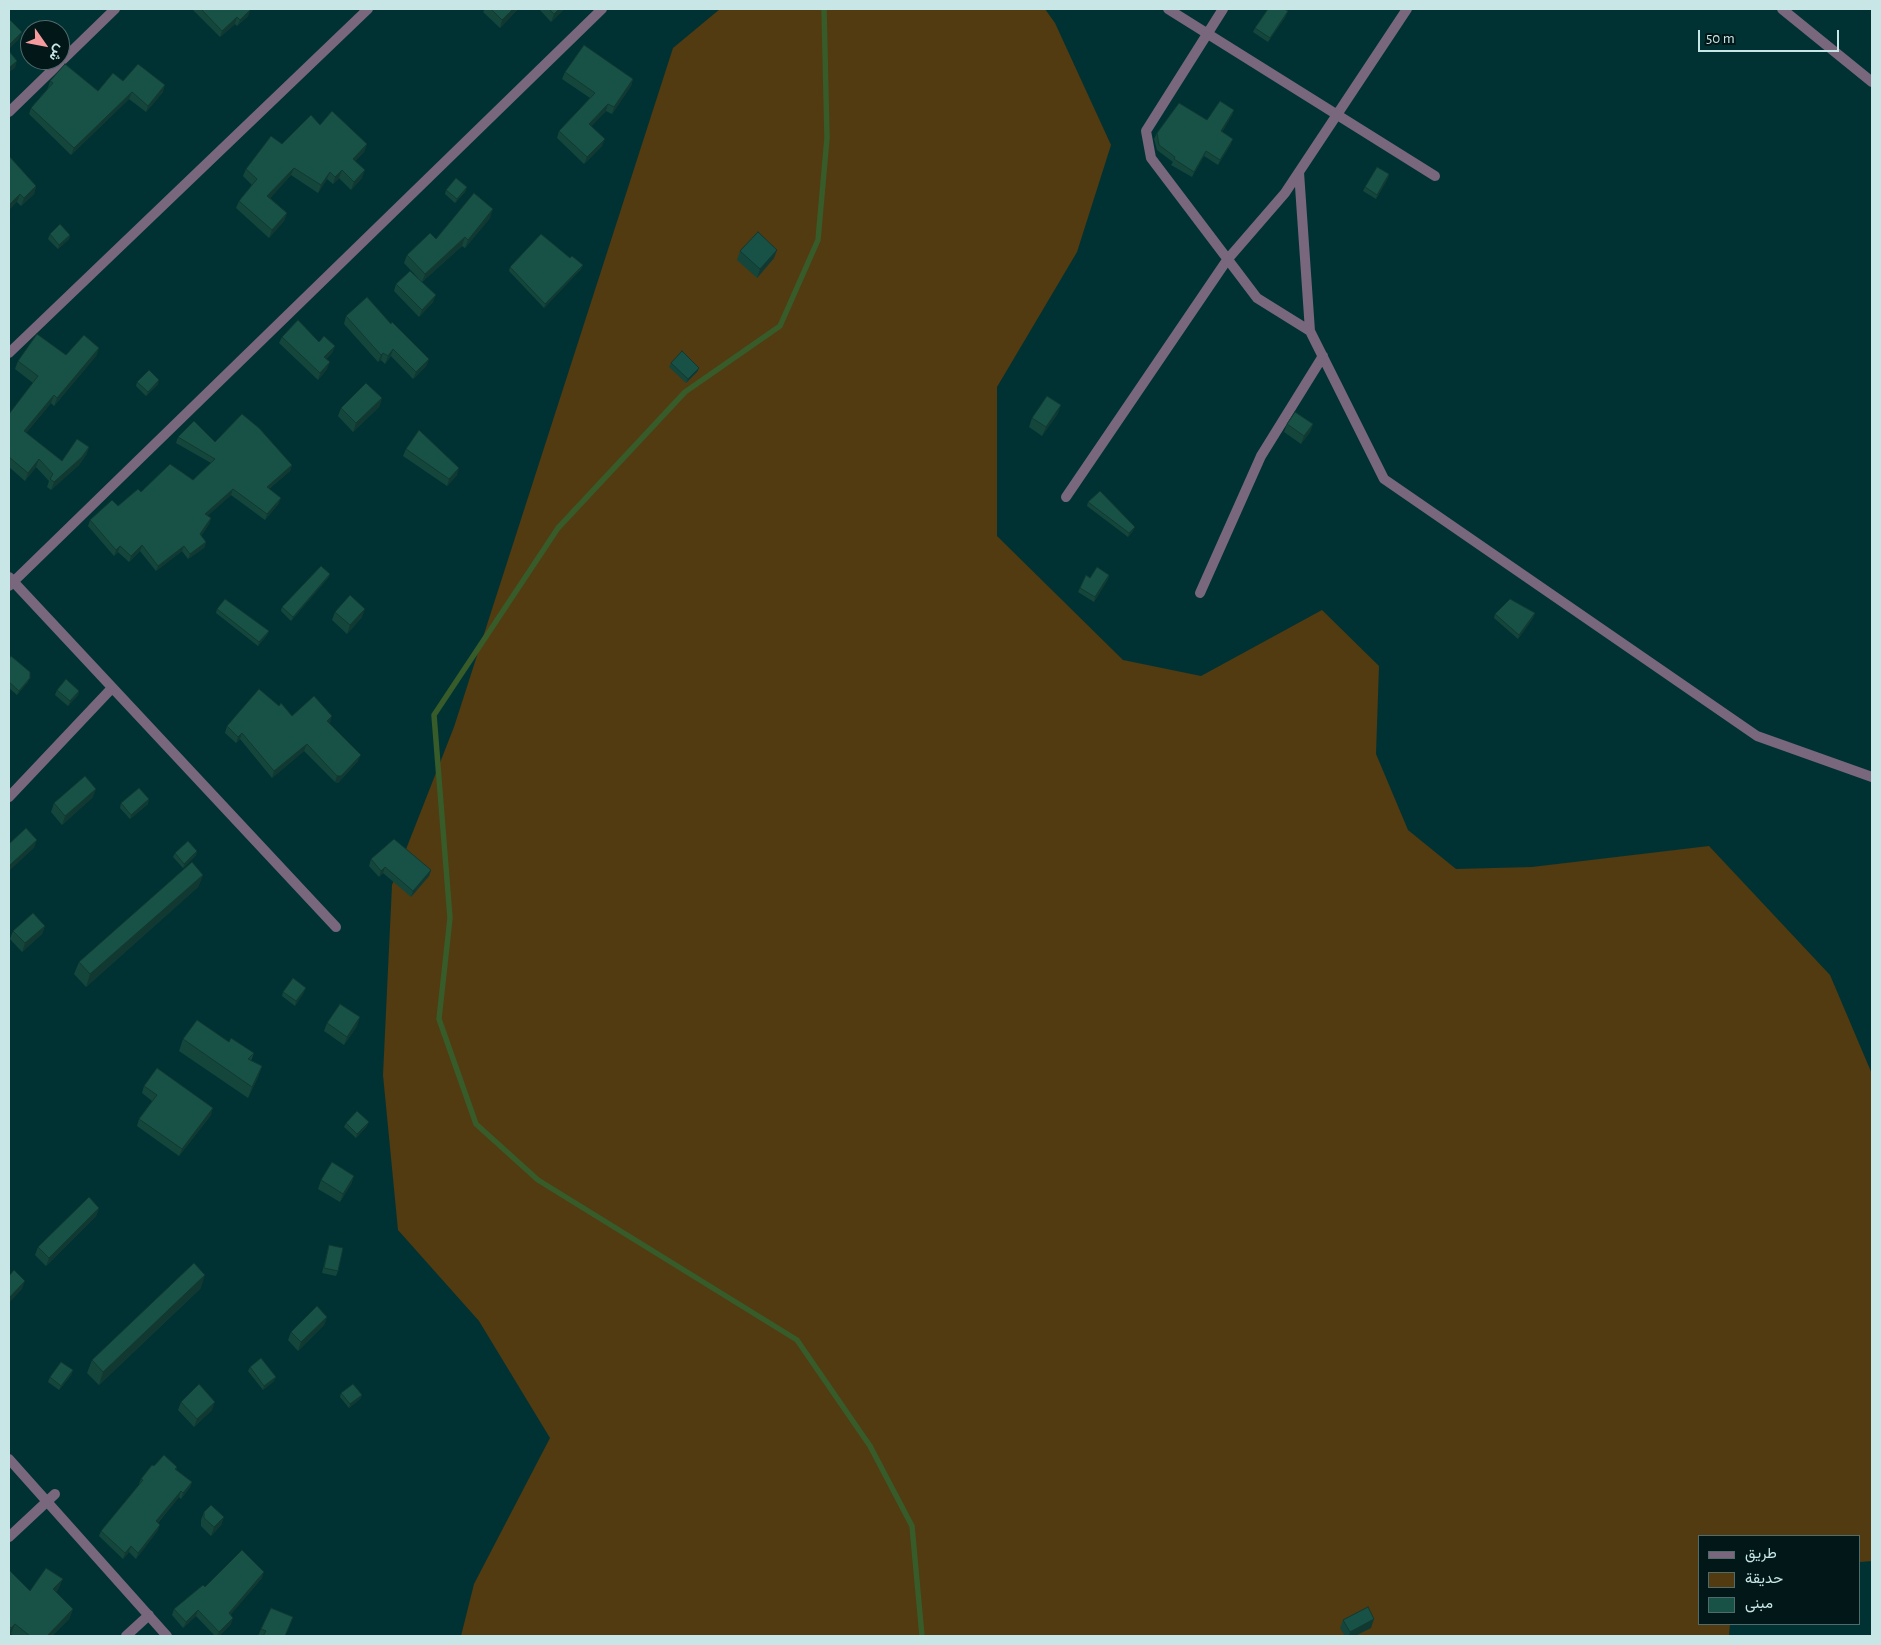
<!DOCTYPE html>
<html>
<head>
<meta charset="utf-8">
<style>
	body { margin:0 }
	#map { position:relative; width:1881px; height:1645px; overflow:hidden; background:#003233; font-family:"Alegreya Sans",Vazirmatn,sans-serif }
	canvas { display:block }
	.frame { position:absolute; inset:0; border:10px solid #c8e6e6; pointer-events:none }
	.legend { position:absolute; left:1698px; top:1535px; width:162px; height:90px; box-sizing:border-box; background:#011718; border:1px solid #516a6a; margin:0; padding:6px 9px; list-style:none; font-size:15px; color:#c8e6e6 }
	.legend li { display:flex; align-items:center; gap:10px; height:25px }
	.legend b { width:25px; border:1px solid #516a6a }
	.north { position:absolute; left:20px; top:20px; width:50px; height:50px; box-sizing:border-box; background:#011718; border:1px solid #516a6a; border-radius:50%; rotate:123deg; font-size:14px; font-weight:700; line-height:20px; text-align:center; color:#c8e6e6 }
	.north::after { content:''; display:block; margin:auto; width:18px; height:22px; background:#f59b9e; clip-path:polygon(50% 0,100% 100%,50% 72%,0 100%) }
	.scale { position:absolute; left:1698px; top:30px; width:141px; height:22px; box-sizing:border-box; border:2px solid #c8e6e6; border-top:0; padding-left:6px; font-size:15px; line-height:18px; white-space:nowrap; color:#c8e6e6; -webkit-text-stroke:4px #011718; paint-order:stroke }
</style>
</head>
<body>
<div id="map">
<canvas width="1881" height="1645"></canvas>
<div class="frame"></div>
<ul class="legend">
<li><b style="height:6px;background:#78677d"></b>طريق</li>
<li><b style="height:14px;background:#523a11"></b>حديقة</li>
<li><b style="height:14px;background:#185146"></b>مبنى</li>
</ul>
<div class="north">ش</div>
<div class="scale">50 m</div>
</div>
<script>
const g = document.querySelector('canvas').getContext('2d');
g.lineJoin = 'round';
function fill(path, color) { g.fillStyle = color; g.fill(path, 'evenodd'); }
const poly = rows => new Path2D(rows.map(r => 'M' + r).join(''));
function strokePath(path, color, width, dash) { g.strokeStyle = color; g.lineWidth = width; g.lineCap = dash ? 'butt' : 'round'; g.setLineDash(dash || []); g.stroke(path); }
fill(poly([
	[720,9,1045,9,1055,23,1111,145,1077,252,997,387,997,536,1123,660,1201,676,1322,610,1379,666,1376,754,1408,830,1456,869,1532,867,1709,846,1830,975,1872,1074,1872,1561,1860,1562,1860,1536,1700,1536,1700,1624,1730,1624,1729,1636,461,1636,474,1584,550,1438,479,1321,398,1230,383,1075,392,885,454,727,673,48]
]), '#523a11');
strokePath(poly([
	[824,9,827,138,818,240,780,326,685,392,558,528,434,715,450,918,439,1019,476,1124,538,1180,797,1340,870,1446,912,1526,922,1636]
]), '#375b29', 5.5);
strokePath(poly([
	[1168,9,1435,176],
	[1223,9,1146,131,1151,158,1257,298,1310,331,1384,479,1757,736,1872,777],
	[1782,9,1872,82],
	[9,112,115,9],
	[1299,172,1310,331],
	[9,353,368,9],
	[1066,497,1227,260,1285,193,1407,9],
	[9,577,336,927],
	[9,586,602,9],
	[1200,593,1261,456,1323,356],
	[9,797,112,688],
	[9,1459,167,1636],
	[9,1537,55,1494],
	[126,1636,149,1615]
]), '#78677d', 10);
fill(poly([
	[192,9,250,9,248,16,237,26,235,24,220,37],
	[485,9,518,9,500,28,483,12],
	[539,9,564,9,551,22],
	[1286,16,1268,42,1253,32,1255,28],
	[565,72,633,79,631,86,612,114,606,111,591,126,602,146,584,164,557,138,559,131,590,98,562,79],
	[50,81,98,91,123,81,163,92,146,112,129,99,71,155,29,114,31,108,48,88],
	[1234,110,1232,115,1222,132,1231,144,1218,165,1204,156,1192,177,1171,165,1173,162,1157,150,1154,139,1157,133,1207,120],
	[320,125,367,144,364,152,355,161,362,178,351,190,339,178,333,184,327,179,318,193,291,175,270,198,287,213,284,221,269,238,236,208,239,201,252,185,243,176,246,169,282,144],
	[9,156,36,186,34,194,21,206,17,202],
	[1389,174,1388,178,1376,199,1363,191,1365,187],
	[467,187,465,192,455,203,445,194,446,190],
	[490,218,465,248,462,246,422,282,433,302,419,317,394,291,396,284,418,278,404,263,407,255,436,239],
	[50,234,70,235,69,239,58,249,48,239],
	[740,251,774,258,757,278,737,260],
	[570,258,583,265,581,269,544,308,509,271,510,267],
	[346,316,391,324,429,359,426,366,413,379,391,356,385,364,381,360,378,362,344,324],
	[282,337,319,342,335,346,332,353,326,359,327,369,318,380,279,343],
	[99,348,96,356,54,406,51,403,26,433,62,461,89,447,86,455,79,465,51,490,47,487,49,481,36,467,25,481,9,467,9,414,33,383,15,369,18,361,66,355],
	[671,363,699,368,697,372,686,383,669,367],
	[137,382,158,384,146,396,136,386],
	[382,398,379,407,353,432,338,416,341,408],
	[1058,413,1042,436,1029,427,1032,418],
	[1287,424,1313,424,1310,432,1301,444,1284,432],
	[178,437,215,442,292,465,290,471,269,489,279,503,265,520,231,495,207,516,211,518,209,524,201,536,206,542,204,548,188,559,182,551,156,571,140,551,129,562,118,552,114,556,88,526,90,520,118,506,141,492,193,480,211,463,176,443],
	[406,449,457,475,447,486,403,456],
	[1088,502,1133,531,1128,537,1087,506],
	[330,574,328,578,291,621,281,611,282,607],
	[1086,575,1090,578,1109,575,1108,579,1094,602,1078,592],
	[217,609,269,631,267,635,258,646,216,613],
	[335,612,362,617,347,634,332,620],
	[1535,613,1533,618,1518,639,1494,618,1495,614],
	[9,659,28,682,17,695,9,688],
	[57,690,79,691,78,695,68,706,55,695],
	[329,723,358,761,338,783,335,782,304,751,272,778,240,739,236,743,225,733,227,726],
	[93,797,62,825,51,812,54,803],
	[121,803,148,804,130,819,120,808],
	[197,851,196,855,183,868,173,857,175,853],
	[371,859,431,870,429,876,411,897,383,873,379,877,369,866],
	[203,875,198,887,86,987,74,974,79,962],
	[45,926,42,934,22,952,10,939,13,931],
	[283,992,304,992,295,1006,282,996],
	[327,1023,357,1026,344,1045,324,1031],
	[183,1039,229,1042,254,1053,251,1061,262,1066,258,1077,248,1098,179,1051],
	[144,1086,211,1115,179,1156,137,1126,139,1119,152,1101,142,1093],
	[346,1123,367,1126,356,1138,344,1127],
	[354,1176,351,1184,340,1202,318,1189,321,1180],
	[99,1208,96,1216,46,1266,35,1255,38,1247],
	[329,1245,338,1271,336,1276,322,1273],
	[201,1288,99,1385,87,1373,92,1360],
	[327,1317,324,1325,298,1351,288,1340,291,1332],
	[250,1367,274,1381,263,1390,248,1371],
	[73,1370,71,1375,59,1390,48,1382,50,1377],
	[341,1393,362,1395,360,1399,349,1408,340,1397],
	[181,1402,212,1410,194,1427,178,1410],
	[154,1466,177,1467,176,1470,192,1482,190,1487,181,1499,179,1497,158,1523,158,1530,136,1559,129,1552,123,1559,99,1536,101,1531,140,1484,139,1484,141,1479],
	[204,1512,224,1517,221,1525,211,1536,201,1526,201,1520],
	[9,1570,30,1591,59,1588,56,1592,73,1609,69,1619,52,1636,14,1636,11,1634,9,1636],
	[262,1578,230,1615,231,1624,219,1636,215,1636,196,1616,183,1628,172,1615,174,1609,205,1587],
	[1343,1620,1371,1628,1355,1636,1345,1636,1340,1628],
	[261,1629,285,1636,258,1636]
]), '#15463c');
fill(poly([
	[251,9,248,16,237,26,240,20],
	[513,9,518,9,500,28,502,20],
	[559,9,564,9,551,22,554,14],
	[1288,11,1286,16,1268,42,1270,38],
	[237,17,235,24,220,37,222,31],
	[22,32,19,39,9,49,9,45],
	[17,61,15,68,9,72,9,68],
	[633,79,631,86,612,114,614,107],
	[165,85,163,92,146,112,148,106],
	[132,92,129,99,71,155,74,148],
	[608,104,606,111,587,131,589,124],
	[1234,110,1232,115,1219,137,1221,131],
	[605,139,602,146,584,164,587,157],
	[1233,139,1231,144,1218,165,1220,160],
	[367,144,364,152,350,167,353,159],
	[1206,151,1204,156,1192,177,1194,172],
	[294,168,291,175,265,204,267,196],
	[342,170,339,178,333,184,335,177],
	[365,170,362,178,351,190,354,182],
	[330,172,327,179,318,193,321,185],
	[1389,174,1388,178,1376,199,1377,195],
	[36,186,34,194,21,206,24,198],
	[467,187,465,192,455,203,457,199],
	[20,194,17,202,9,210,9,205],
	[493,209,490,218,465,248,468,240],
	[287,213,284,221,269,238,272,230],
	[70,235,69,239,58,249,59,245],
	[465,237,462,246,422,282,425,274],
	[777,250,774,258,757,278,760,269],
	[583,265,581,269,544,308,545,304],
	[436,295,433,302,419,317,422,310],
	[335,346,332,353,322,364,324,357],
	[99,348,96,356,54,406,57,398],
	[393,349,391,356,385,364,388,356],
	[383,353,381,360,378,362,381,355],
	[429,359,426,366,413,379,416,372],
	[330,362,327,369,318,380,320,373],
	[699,368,697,372,686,383,688,379],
	[159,380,158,384,146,396,148,392],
	[54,395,51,403,21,439,24,431],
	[382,398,379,407,353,432,356,423],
	[1061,405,1058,413,1042,436,1046,427],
	[1313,424,1310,432,1301,444,1304,436],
	[89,447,86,455,79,465,51,490,54,482],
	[39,459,36,467,25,481,28,473],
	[292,465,290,471,265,492,267,487],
	[459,468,457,475,447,486,449,479],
	[233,489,231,495,203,520,205,514],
	[281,498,279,503,265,520,267,514],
	[211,518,209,524,198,540,200,534],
	[1135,527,1133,531,1128,537,1129,533],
	[206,542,204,548,188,559,190,554],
	[142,545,140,551,129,562,131,556],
	[120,546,118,552,114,556,116,550],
	[184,546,182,551,156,571,158,566],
	[330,574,328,578,291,621,293,617],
	[1109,575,1108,579,1094,602,1095,597],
	[365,609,362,617,347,634,350,625],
	[1535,613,1533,618,1518,639,1519,635],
	[269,631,267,635,258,646,259,642],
	[30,678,28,682,17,695,19,691],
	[79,691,78,695,68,706,70,701],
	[332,716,330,723,325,728,327,721],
	[242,733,240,739,236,743,238,737],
	[307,744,304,751,272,778,274,771],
	[361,755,358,761,338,783,335,782,337,776],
	[96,789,93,797,62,825,65,816],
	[149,799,148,804,130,819,131,815],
	[37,840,34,848,9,871,9,866],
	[197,851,196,855,183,868,184,864],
	[385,867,383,873,379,877,381,871],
	[431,870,429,876,411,897,413,891],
	[203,875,198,887,86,987,90,974],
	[45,926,42,934,22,952,25,943],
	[306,988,304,992,295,1006,296,1001],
	[360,1017,357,1026,344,1045,347,1037],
	[262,1066,258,1077,248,1098,252,1087],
	[213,1108,211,1115,179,1156,182,1149],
	[369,1122,367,1126,356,1138,357,1134],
	[354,1176,351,1184,340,1202,343,1194],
	[99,1208,96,1216,46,1266,49,1258],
	[205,1275,201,1288,99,1385,103,1372],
	[25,1281,22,1289,9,1303,9,1298],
	[327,1317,324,1325,298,1351,301,1342],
	[73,1370,71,1375,59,1390,61,1386],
	[276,1377,274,1381,263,1390,264,1386],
	[362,1395,360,1399,349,1408,350,1404],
	[215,1402,212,1410,194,1427,197,1419],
	[192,1482,190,1487,181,1499,183,1493],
	[181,1491,179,1497,154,1527,156,1521],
	[224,1517,221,1525,211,1536,214,1527],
	[160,1525,158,1530,136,1559,138,1553],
	[131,1546,129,1552,123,1559,125,1553],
	[264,1572,262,1578,227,1619,229,1613],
	[63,1579,59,1588,50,1599,53,1589],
	[73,1609,69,1619,52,1636,47,1636],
	[198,1610,196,1616,183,1628,186,1622],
	[233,1618,231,1624,219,1636,217,1636,219,1632],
	[1374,1619,1371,1628,1355,1636,1349,1636,1350,1632],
	[15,1624,11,1634,9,1636,9,1633,11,1628]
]), '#113931');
const building = poly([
	[201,9,251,9,240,20,237,17,222,31,201,9],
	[491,9,513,9,502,20,491,9],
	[549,9,559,9,554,14,549,9],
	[1268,9,1284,9,1288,11,1270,38,1255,28,1268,9],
	[9,19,22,32,9,45,9,19],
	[584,45,633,79,614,107,608,104,589,124,605,139,587,157,559,131,595,93,565,72,584,45],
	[9,51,17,61,9,68,9,51],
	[65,64,98,91,113,73,123,81,138,64,165,85,148,106,132,92,74,148,31,108,53,83,50,81,65,64],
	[1220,101,1234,110,1221,131,1233,139,1220,160,1206,151,1194,172,1174,159,1175,157,1159,145,1157,133,1179,103,1207,120,1220,101],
	[332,111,367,144,353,159,365,170,354,182,342,170,335,177,330,172,321,185,294,168,267,196,287,213,272,230,239,201,257,179,246,169,271,136,282,144,311,115,320,125,332,111],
	[9,156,36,186,24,198,20,194,9,205,9,156],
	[1377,167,1389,174,1377,195,1365,187,1377,167],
	[456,178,467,187,457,199,446,190,456,178],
	[474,193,493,209,468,240,465,237,425,274,407,255,430,233,436,239,474,193],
	[60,224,70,235,59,245,50,234,60,224],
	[758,232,777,250,760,269,740,251,758,232],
	[541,234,570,258,572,256,583,265,545,304,510,267,541,234],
	[410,271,436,295,422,310,396,284,410,271],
	[367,297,391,324,392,322,429,359,416,372,393,349,388,356,383,353,381,355,346,316,367,297],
	[298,320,319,342,324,336,335,346,324,357,330,362,320,373,282,337,298,320],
	[37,334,66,355,84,335,99,348,57,398,54,395,24,431,62,461,77,439,89,447,82,457,54,482,50,479,53,474,39,459,28,473,9,457,9,414,38,376,18,361,37,334],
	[682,351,699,368,688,379,671,363,682,351],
	[149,370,159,380,148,392,137,382,149,370],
	[366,383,382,398,356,423,341,408,366,383],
	[1047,396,1061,405,1046,427,1032,418,1047,396],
	[1295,412,1313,424,1304,436,1287,424,1295,412],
	[242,414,259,428,292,465,267,487,281,498,267,514,233,489,205,514,211,518,200,534,206,542,190,554,184,546,158,566,142,545,131,556,120,546,116,550,90,520,112,500,118,506,138,489,141,492,170,464,193,480,215,459,178,437,194,421,215,442,242,414],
	[419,430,459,468,449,479,406,449,419,430],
	[1100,491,1135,527,1129,533,1088,502,1100,491],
	[321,566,330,574,293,617,282,607,321,566],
	[1097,567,1109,575,1095,597,1080,588,1086,575,1090,578,1097,567],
	[350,595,365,609,350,625,335,612,350,595],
	[225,599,269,631,259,642,217,609,225,599],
	[1510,599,1535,613,1519,635,1495,614,1510,599],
	[11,656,30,672,30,678,19,691,9,682,9,659,11,656],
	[66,679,79,691,70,701,57,690,66,679],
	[259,689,279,706,281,703,292,716,314,696,332,716,327,721,361,755,341,776,337,776,307,744,274,771,242,733,238,737,227,726,259,689],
	[85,776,96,789,65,816,54,803,85,776],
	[139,788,149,799,131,815,121,803,139,788],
	[26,828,37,840,9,866,9,844,26,828],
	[394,839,431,870,413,891,385,867,381,871,371,859,394,839],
	[188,841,197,851,184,864,175,853,188,841],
	[192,862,203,875,90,974,79,962,192,862],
	[33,913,45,926,25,943,13,931,33,913],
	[293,978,306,988,296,1001,283,992,293,978],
	[340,1004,360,1017,347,1037,327,1023,340,1004],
	[197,1020,229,1042,231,1038,254,1053,248,1059,262,1066,252,1087,183,1039,197,1020],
	[157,1068,213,1108,182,1149,139,1119,157,1095,144,1086,157,1068],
	[357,1111,369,1122,357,1134,346,1123,357,1111],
	[332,1162,354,1176,343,1194,321,1180,332,1162],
	[89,1197,99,1208,49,1258,38,1247,89,1197],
	[329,1245,343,1248,338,1271,324,1268,329,1245],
	[194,1263,205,1275,103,1372,92,1360,194,1263],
	[14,1270,25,1281,9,1298,9,1276,14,1270],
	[317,1306,327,1317,301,1342,291,1332,317,1306],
	[261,1358,276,1377,264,1386,250,1367,261,1358],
	[61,1362,73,1370,61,1386,50,1377,61,1362],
	[199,1384,215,1402,197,1419,181,1402,199,1384],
	[353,1384,362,1395,350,1404,341,1393,353,1384],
	[164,1455,177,1467,175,1469,192,1482,183,1493,181,1491,156,1521,160,1525,138,1553,131,1546,125,1553,101,1531,143,1480,141,1479,152,1465,154,1466,164,1455],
	[211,1505,224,1517,214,1527,204,1518,204,1512,211,1505],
	[242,1550,264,1572,229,1613,233,1618,219,1632,198,1610,186,1622,174,1609,203,1585,205,1587,242,1550],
	[46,1568,63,1579,53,1589,73,1609,47,1636,30,1636,15,1624,11,1628,9,1626,9,1570,30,1591,46,1568],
	[1368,1607,1374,1619,1350,1632,1343,1620,1368,1607],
	[271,1608,293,1617,285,1636,263,1636,266,1631,261,1629,271,1608]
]);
fill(building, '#185146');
strokePath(building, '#113931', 1);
</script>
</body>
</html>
